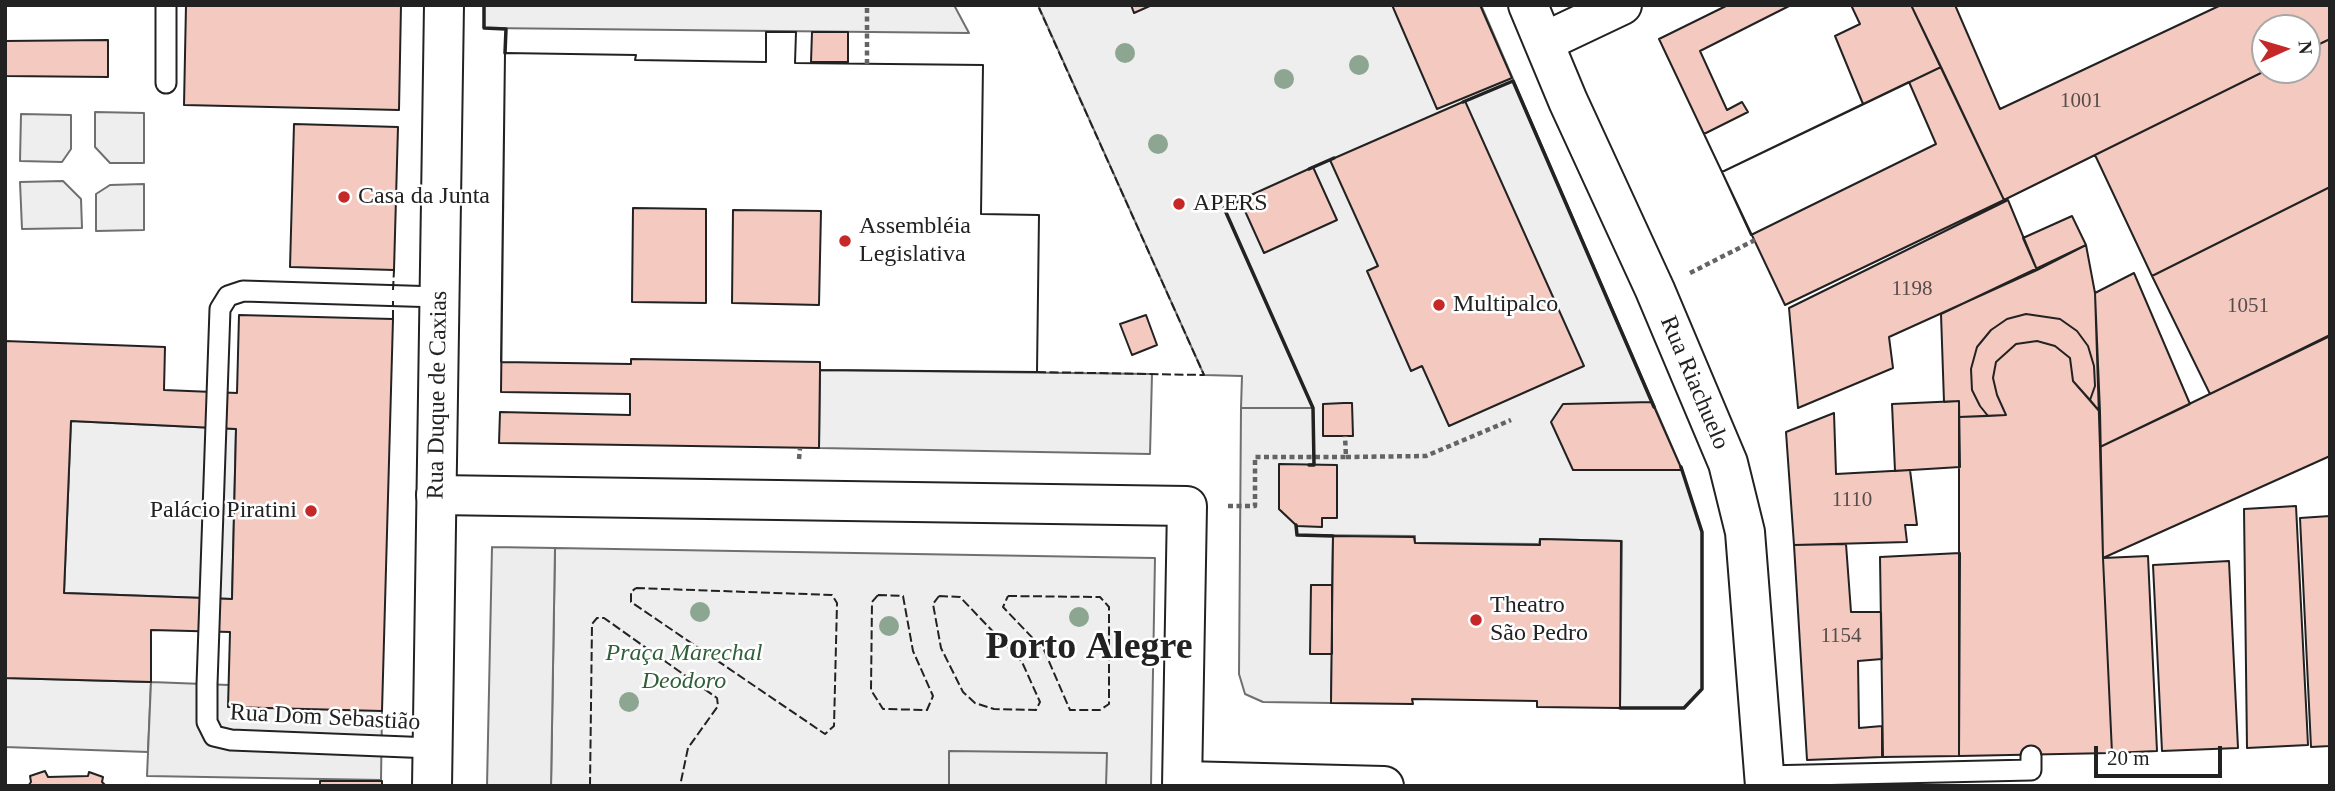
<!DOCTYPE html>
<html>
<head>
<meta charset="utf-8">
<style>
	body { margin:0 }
	#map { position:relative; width:2335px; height:791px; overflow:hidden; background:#fff; font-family:Georgia,serif }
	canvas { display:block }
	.frame { position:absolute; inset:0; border:7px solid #222; pointer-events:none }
	.north { position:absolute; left:2251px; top:14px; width:70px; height:70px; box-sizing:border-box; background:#fff; border:2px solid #a7a7a7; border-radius:50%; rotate:86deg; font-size:19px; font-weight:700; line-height:28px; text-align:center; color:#222 }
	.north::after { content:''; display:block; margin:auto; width:24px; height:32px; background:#c62828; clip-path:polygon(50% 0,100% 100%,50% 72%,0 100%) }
	.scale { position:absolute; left:2094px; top:746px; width:128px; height:32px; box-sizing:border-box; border:4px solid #222; border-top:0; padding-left:9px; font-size:21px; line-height:24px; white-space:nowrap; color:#222; -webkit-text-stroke:5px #fff; paint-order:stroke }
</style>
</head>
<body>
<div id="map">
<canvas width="2335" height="791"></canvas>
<div class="frame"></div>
<div class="north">N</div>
<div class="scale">20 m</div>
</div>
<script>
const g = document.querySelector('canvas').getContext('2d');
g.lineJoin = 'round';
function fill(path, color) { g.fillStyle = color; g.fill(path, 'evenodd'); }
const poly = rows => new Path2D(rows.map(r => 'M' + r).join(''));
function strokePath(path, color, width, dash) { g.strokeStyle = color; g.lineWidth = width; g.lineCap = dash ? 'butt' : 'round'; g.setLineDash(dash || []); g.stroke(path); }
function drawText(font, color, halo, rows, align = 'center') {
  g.font = font + ' Georgia,serif'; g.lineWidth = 5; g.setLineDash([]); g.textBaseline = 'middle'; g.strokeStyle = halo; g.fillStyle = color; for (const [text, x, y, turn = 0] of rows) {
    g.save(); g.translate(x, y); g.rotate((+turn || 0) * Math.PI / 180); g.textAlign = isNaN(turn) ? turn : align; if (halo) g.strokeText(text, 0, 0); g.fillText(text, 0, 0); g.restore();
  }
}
const green = poly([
	[484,5,954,5,969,33,484,28,484,5],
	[1038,5,1481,5,1682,470,1702,532,1702,689,1684,708,1620,708,1622,541,1540,539,1539,544,1415,543,1415,536,1297,535,1297,526,1279,509,1279,464,1313,408,1241,408,1242,376,1204,375,1038,5],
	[95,112,144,113,144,163,110,163,95,147,95,112],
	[21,114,71,115,71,149,62,162,20,161,21,114],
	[63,181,81,199,82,228,22,229,20,182,63,181],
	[144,184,144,230,96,231,96,194,110,185,144,184],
	[820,370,1152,374,1150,454,819,448,820,370],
	[71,421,236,429,232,599,64,593,71,421],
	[555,548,1155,558,1151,786,551,786,555,548],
	[5,678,151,682,148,752,5,747,5,678]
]);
fill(green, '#eee');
strokePath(green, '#6f6f6f', 2);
const parking = poly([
	[1241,408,1313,408,1314,465,1279,465,1279,509,1297,526,1297,535,1333,536,1332,585,1311,585,1311,654,1332,654,1331,703,1263,702,1245,694,1239,674,1241,408],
	[492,547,555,548,551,786,487,786,492,547],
	[151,682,229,685,382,711,381,780,147,776,151,682],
	[949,751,1107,753,1106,786,949,786,949,751]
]);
fill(parking, '#ededed');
strokePath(parking, '#6f6f6f', 2);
const building = poly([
	[186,5,401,5,399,110,184,105,186,5],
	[1131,5,1152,5,1134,13,1131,5],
	[1392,5,1480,5,1512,78,1437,109,1392,5],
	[1728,5,1911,5,1941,67,1722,172,1659,39,1728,5],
	[1791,5,1851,5,1860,24,1835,36,1863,104,1722,172,1704,134,1748,112,1742,102,1727,110,1700,51,1791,5],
	[1911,5,2330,5,2330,39,2307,50,2307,28,2265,28,2265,70,2267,70,2004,200,1911,5],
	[1955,5,2221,5,2000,109,1955,5],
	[766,32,796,32,795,63,983,65,981,214,1039,215,1037,372,820,370,820,362,631,359,631,364,501,362,505,53,636,55,635,60,766,62,766,32],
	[633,208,706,209,706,303,632,302,633,208],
	[733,210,821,211,819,305,732,303,733,210],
	[766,32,796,32,795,63,983,65,981,214,1039,215,1037,372,820,370,819,448,499,443,500,412,630,415,630,394,501,392,505,53,636,55,635,60,766,62,766,32],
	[812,32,848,32,848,62,811,62,812,32],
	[2330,39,2330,187,2152,276,2095,155,2267,70,2307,70,2307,50,2330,39],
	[108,40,108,77,5,76,5,41,108,40],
	[1941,67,2004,200,1785,305,1722,172,1941,67],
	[1909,82,1936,144,1751,235,1722,172,1909,82],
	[1465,101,1584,366,1449,426,1422,366,1411,371,1367,271,1378,266,1330,160,1465,101],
	[294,124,398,127,394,270,290,267,294,124],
	[1313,167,1337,220,1264,253,1240,200,1313,167],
	[2330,187,2330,335,2210,394,2152,276,2330,187],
	[2008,200,2037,270,1889,337,1893,368,1798,408,1789,308,2008,200],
	[2072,216,2086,245,2037,270,2023,238,2072,216],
	[2086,245,2095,293,2100,412,2090,400,2095,386,2094,366,2088,346,2077,331,2060,319,2026,314,2007,319,1991,330,1977,347,1971,369,1972,390,1980,406,1988,416,1959,417,1959,401,1944,402,1941,314,2086,245],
	[2134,273,2190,404,2100,447,2095,293,2134,273],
	[2026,314,2060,319,2077,331,2088,346,2094,366,2095,386,2090,400,2073,381,2070,358,2055,346,2037,341,2016,344,1996,362,1993,378,1997,395,2006,415,1988,416,1980,406,1972,390,1971,369,1977,347,1991,330,2007,319,2026,314],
	[239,315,393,319,382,711,228,707,230,632,151,630,151,682,5,678,5,341,165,347,164,390,237,393,239,315],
	[71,421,236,429,232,599,64,593,71,421],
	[1146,315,1157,345,1132,355,1120,324,1146,315],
	[2330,336,2330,456,2103,558,2100,447,2330,336],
	[2037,341,2055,346,2070,358,2073,381,2100,412,2103,558,2112,753,1959,756,1959,417,2006,415,1997,395,1993,378,1996,362,2016,344,2037,341],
	[1959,401,1960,467,1895,471,1892,404,1959,401],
	[1652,402,1682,470,1573,470,1551,422,1563,404,1652,402],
	[1344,403,1352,403,1353,436,1323,436,1323,404,1344,403],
	[1834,413,1836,474,1910,470,1917,525,1905,525,1907,542,1794,545,1786,432,1834,413],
	[1279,464,1337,465,1337,518,1322,518,1322,527,1297,526,1279,509,1279,464],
	[2296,506,2308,745,2247,748,2244,509,2296,506],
	[2330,516,2330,746,2311,747,2300,518,2330,516],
	[1333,536,1414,537,1415,543,1540,545,1540,539,1621,541,1620,708,1537,707,1537,701,1412,699,1413,704,1331,703,1333,536],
	[1846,544,1851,612,1881,612,1882,659,1858,661,1859,728,1882,726,1882,757,1807,760,1794,545,1846,544],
	[1960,553,1959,756,1883,757,1880,557,1960,553],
	[2148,556,2157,751,2112,753,2103,558,2148,556],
	[2229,561,2238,748,2162,751,2153,565,2229,561],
	[1311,585,1332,585,1332,654,1310,654,1311,585],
	[45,771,48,777,88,776,89,772,103,777,102,782,106,786,28,786,31,782,30,776,45,771],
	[320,781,382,781,382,786,320,786,320,781]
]);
fill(building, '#f3c9c0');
strokePath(building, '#222', 2);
const lane = poly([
	[166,83,166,5],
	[432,748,231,740,214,736,207,722,207,684,220,309,228,296,243,291,439,297],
	[1764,776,2031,770,2031,756]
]);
const street = poly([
	[436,495,1187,506,1182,786],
	[1183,781,1384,786]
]);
const secondary = poly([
	[1528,5,1568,101,1655,290,1728,463,1745,532,1765,786],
	[1544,42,1622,5],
	[432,786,444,5]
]);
strokePath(lane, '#222', 23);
strokePath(street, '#222', 42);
strokePath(secondary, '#222', 42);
strokePath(poly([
	[867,64,867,5],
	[1690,273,1755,240],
	[1346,457,1426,456,1511,420],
	[799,459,800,448],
	[1228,506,1255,506,1255,457,1346,457,1345,436]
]), '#646464', 4.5, [5, 3.5]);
strokePath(lane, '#fff', 19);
strokePath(street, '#fff', 38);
strokePath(secondary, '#fff', 38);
strokePath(poly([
	[393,290,394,270],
	[393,319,393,301],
	[1037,372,1204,375,1039,8],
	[636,588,832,595,837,603,834,726,825,734,631,602,631,592,636,588],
	[878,595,903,596,913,651,933,696,927,710,883,709,871,690,872,602,878,595],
	[939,596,960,597,1022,662,1040,702,1036,710,994,709,975,703,963,692,941,648,933,604,939,596],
	[1008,596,1100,597,1109,607,1109,704,1100,710,1070,710,1044,650,1003,607,1008,596],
	[590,786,592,624,597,618,604,618,717,698,718,706,688,748,680,786]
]), '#222', 2, [9, 3.5]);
strokePath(poly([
	[484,5,484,28,506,29,505,53],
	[1463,102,1513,81,1654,407],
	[1309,169,1334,158],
	[1245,198,1224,208,1313,408,1314,465,1309,465],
	[1296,525,1297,535,1333,536],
	[1620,708,1684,708,1702,689,1702,532,1681,467]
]), '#222', 3.5);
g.fillStyle = '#8da692';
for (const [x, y] of [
	[1125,53],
	[1359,65],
	[1284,79],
	[1158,144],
	[700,612],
	[1079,617],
	[889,626],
	[629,702]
]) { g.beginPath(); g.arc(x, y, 10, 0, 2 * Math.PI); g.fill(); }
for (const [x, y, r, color] of [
	[344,197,7,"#c62828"],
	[1179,204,7,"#c62828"],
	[845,241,7,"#c62828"],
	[1439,305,7,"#c62828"],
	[311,511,7,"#c62828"],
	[1476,620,7,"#c62828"]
]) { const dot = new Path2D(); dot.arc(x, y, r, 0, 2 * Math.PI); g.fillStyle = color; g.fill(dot); strokePath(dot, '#fff', 2.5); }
drawText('21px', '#564c4a', null, [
	["1001",2081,101],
	["1198",1912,289],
	["1051",2248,306],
	["1110",1852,500],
	["1154",1841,636]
]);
drawText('24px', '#222', '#fff', [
	["Casa da Junta",358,197],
	["APERS",1193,204],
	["Assembléia",859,227],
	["Legislativa",859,255],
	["Multipalco",1453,305],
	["Palácio Piratini",297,511,"right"],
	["Theatro",1490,606],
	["São Pedro",1490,634]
], 'left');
drawText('24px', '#222', '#fff', [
	["Rua Riachuelo",1694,383,67],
	["Rua Duque de Caxias",438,395,-89],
	["Rua Dom Sebastião",325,718,3]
]);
drawText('italic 24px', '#2f5e38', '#fff', [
	["Praça Marechal",684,654],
	["Deodoro",684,682]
]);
drawText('bold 38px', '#222', '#fff', [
	["Porto Alegre",1089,648]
]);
</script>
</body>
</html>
